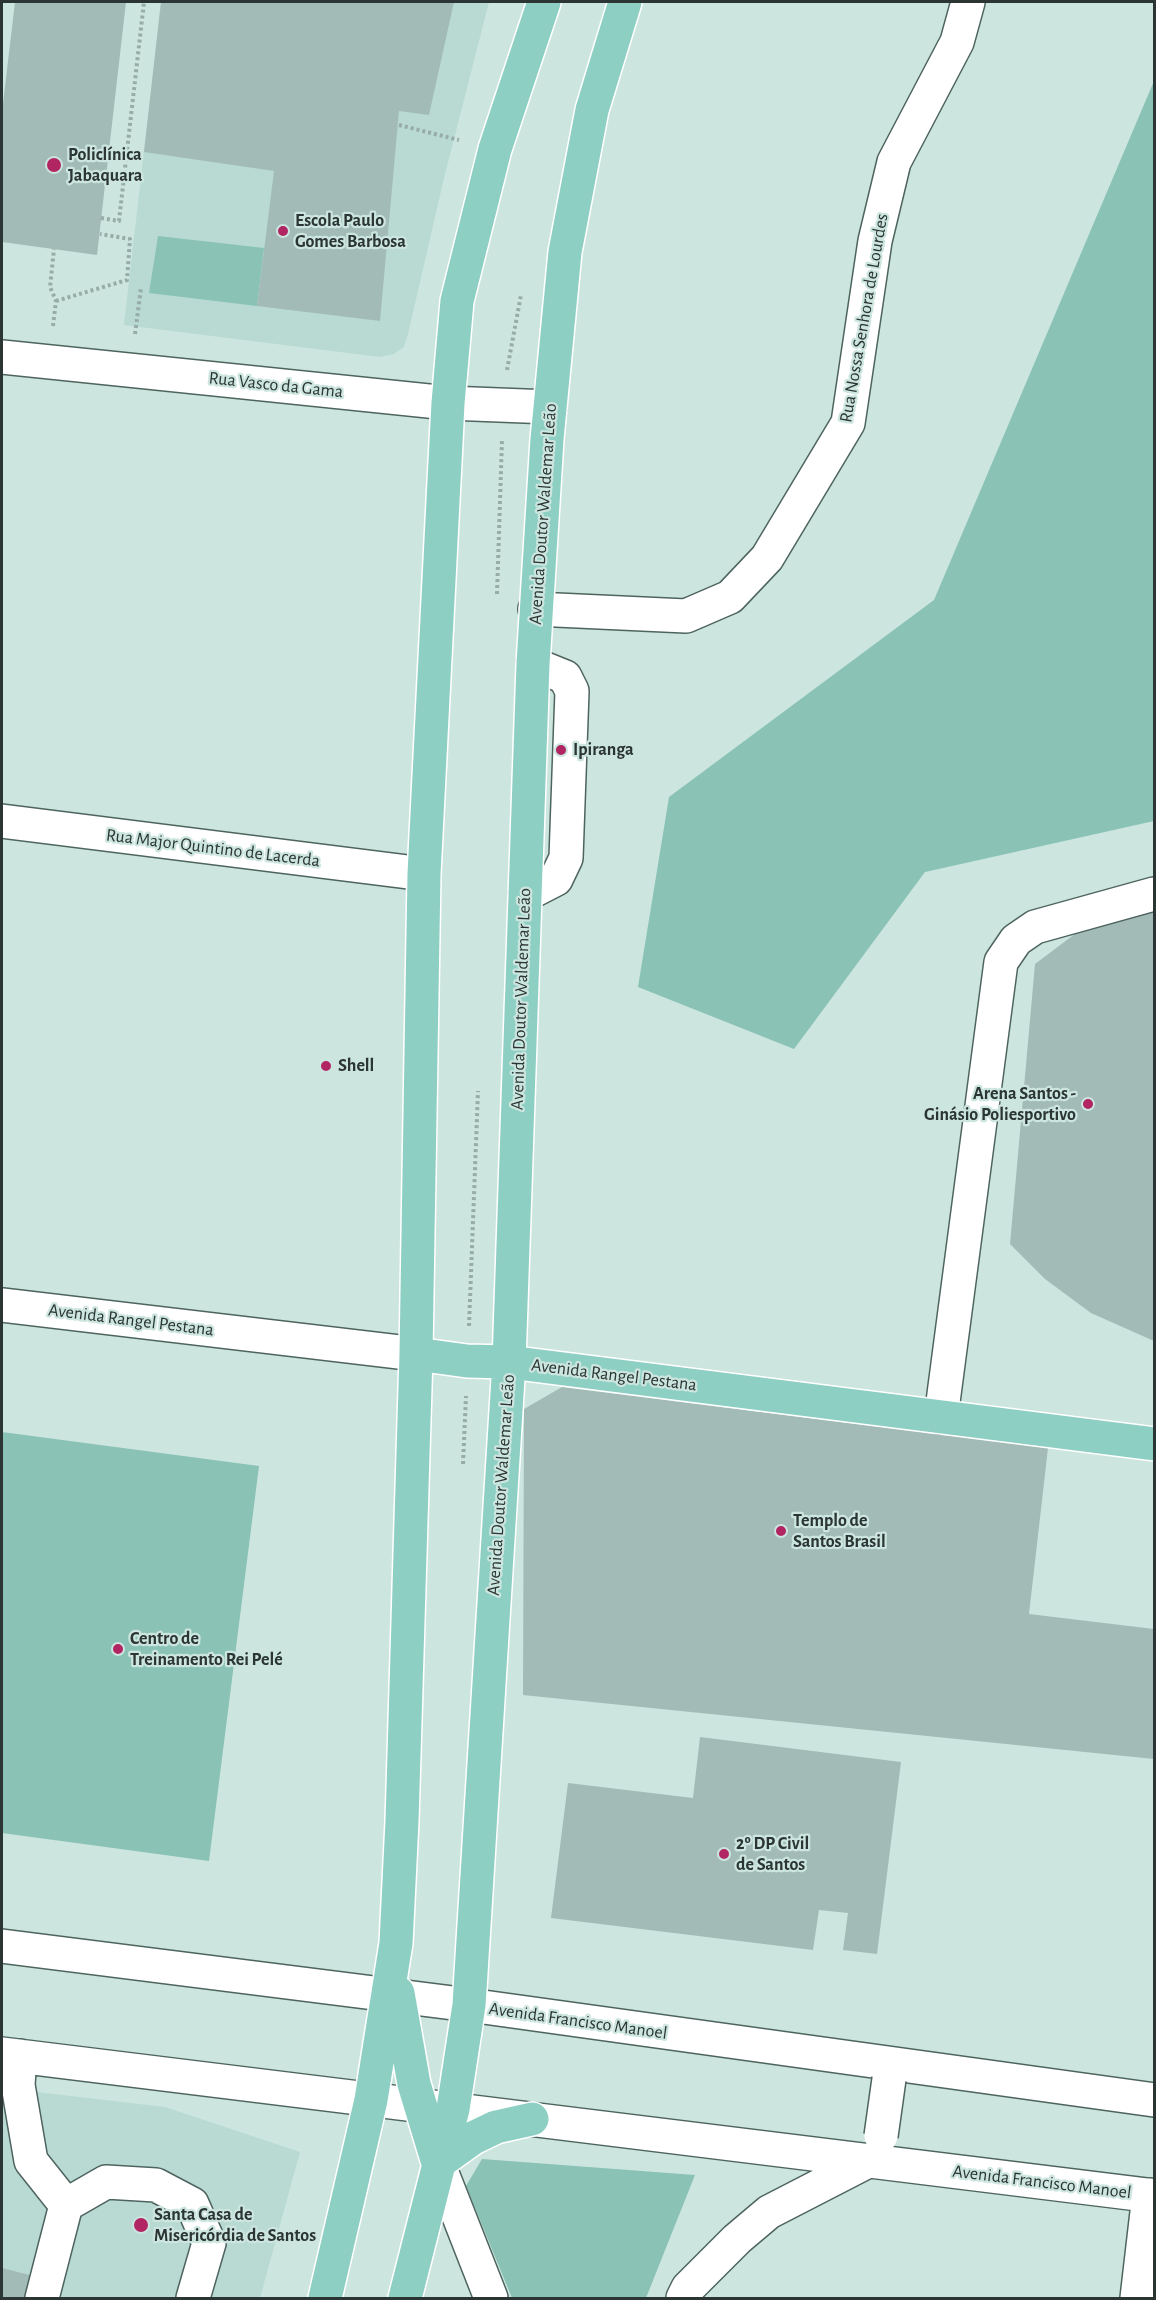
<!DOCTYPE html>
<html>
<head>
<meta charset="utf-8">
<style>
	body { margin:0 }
	#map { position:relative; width:1156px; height:2300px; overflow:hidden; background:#cce5df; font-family:"Alegreya Sans",sans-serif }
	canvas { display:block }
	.frame { position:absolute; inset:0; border:3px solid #2b3533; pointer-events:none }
</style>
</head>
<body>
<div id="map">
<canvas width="1156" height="2300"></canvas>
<div class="frame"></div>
</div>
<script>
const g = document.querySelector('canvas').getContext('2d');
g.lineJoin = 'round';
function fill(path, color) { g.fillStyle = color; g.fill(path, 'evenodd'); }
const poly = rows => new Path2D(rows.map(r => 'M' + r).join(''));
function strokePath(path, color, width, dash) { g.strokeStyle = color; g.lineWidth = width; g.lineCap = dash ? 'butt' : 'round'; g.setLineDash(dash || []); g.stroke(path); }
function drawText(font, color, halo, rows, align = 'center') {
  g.font = font + ' "Alegreya Sans",sans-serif'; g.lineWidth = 4.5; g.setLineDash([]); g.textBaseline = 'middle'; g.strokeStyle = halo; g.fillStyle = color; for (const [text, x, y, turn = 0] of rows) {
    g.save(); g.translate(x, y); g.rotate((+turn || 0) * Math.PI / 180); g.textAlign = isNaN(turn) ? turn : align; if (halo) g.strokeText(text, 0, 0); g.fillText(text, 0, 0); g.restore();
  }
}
fill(poly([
	[161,2,489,2,444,178,408,334,404,347,394,354,380,357,124,325],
	[2,2088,165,2107,300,2152,260,2298,2,2298]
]), '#b8dad2');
fill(poly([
	[1154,81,1154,821,925,872,794,1049,638,987,669,797,934,600],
	[158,236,264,248,257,306,149,293],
	[2,1432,259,1466,209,1861,2,1833],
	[482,2159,695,2175,646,2298,512,2298,466,2186]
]), '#8ac2b6');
fill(poly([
	[15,2,126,2,97,255,2,242,2,112],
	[161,2,454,2,429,115,399,111,380,321,257,306,274,171,144,152],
	[1154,899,1154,1341,1091,1313,1045,1279,1010,1244,1035,964,1104,912],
	[562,1387,1048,1448,1029,1614,1154,1629,1154,1759,523,1695,524,1409],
	[700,1737,901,1762,877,1954,843,1950,848,1913,819,1910,813,1950,551,1918,568,1783,693,1798],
	[2,2268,57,2282,53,2298,2,2298]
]), '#a3bbb6');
const minor = poly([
	[2,357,448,403,550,407],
	[535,609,686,616,730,597,767,558,848,423,875,241,894,162,957,42,968,2],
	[2,821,424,874],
	[525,895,556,879,566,858,572,691,565,677,533,664],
	[2,1305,416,1354],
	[941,1417,1001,962,1016,940,1035,927,1154,894],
	[2,1946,469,2005,1154,2100],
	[2,2054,1154,2196],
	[20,2056,18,2085,31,2161,66,2205],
	[438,2163,491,2298],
	[42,2298,66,2205,106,2182,156,2185,192,2204,209,2243,193,2298],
	[683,2298,688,2288,737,2239,769,2212,868,2161],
	[1137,2298,1149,2195]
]);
const major = poly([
	[416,1354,467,1361,509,1362,1154,1444],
	[398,1993,414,2084,438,2163],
	[438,2163,473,2138,496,2127,532,2119],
	[325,2298,371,2100,396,1943,402,1821,416,1354,424,874,448,403,457,301,495,149,544,2],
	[405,2298,453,2109,469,2005,509,1362,533,664,547,439,565,252,592,110,625,2]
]);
strokePath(minor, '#4e645f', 36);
strokePath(major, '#fff', 36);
strokePath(poly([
	[399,125,459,140],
	[101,218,119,221,144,2],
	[56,301,127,280,130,239,100,234],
	[53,326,56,301,50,287,54,249],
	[135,334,141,288],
	[507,370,521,295],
	[497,594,502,440],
	[469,1326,478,1091],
	[463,1464,466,1396]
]), '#98aca7', 4, [3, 3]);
strokePath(minor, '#fff', 33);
strokePath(major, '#8ecfc4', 33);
const minorBridge = poly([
	[881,2136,889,2079]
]);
strokePath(minorBridge, '#4e645f', 36, []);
strokePath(minorBridge, '#fff', 33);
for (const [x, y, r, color] of [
	[54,165,8,"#b02562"],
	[283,231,6,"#b02562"],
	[561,750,6,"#b02562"],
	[326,1066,6,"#b02562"],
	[1088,1104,6,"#b02562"],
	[781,1531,6,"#b02562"],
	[118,1649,6,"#b02562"],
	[724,1854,6,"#b02562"],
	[141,2225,8,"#b02562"]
]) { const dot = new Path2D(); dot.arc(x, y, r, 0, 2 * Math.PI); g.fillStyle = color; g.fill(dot); strokePath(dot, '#cce5df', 2); }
drawText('bold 18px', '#2b3533', '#cce5df', [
	["Policlínica",68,155],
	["Jabaquara",68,176],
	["Escola Paulo",295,221],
	["Gomes Barbosa",295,242],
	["Ipiranga",573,750],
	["Shell",338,1066],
	["Arena Santos -",1076,1094,"right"],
	["Ginásio Poliesportivo",1076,1115,"right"],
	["Templo de",793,1521],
	["Santos Brasil",793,1542],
	["Centro de",130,1639],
	["Treinamento Rei Pelé",130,1660],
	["2º DP Civil",736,1844],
	["de Santos",736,1865],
	["Santa Casa de",154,2215],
	["Misericórdia de Santos",154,2236]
], 'left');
drawText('18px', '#2b3533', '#cce5df', [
	["Rua Nossa Senhora de Lourdes",864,318,-80],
	["Rua Vasco da Gama",276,385,6],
	["Avenida Doutor Waldemar Leão",543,514,-86],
	["Rua Major Quintino de Lacerda",213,848,7],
	["Avenida Doutor Waldemar Leão",521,999,-88],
	["Avenida Rangel Pestana",131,1320,7],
	["Avenida Rangel Pestana",614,1375,7],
	["Avenida Doutor Waldemar Leão",501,1485,-86],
	["Avenida Francisco Manoel",578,2021,8],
	["Avenida Francisco Manoel",1042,2182,7]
]);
</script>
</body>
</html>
